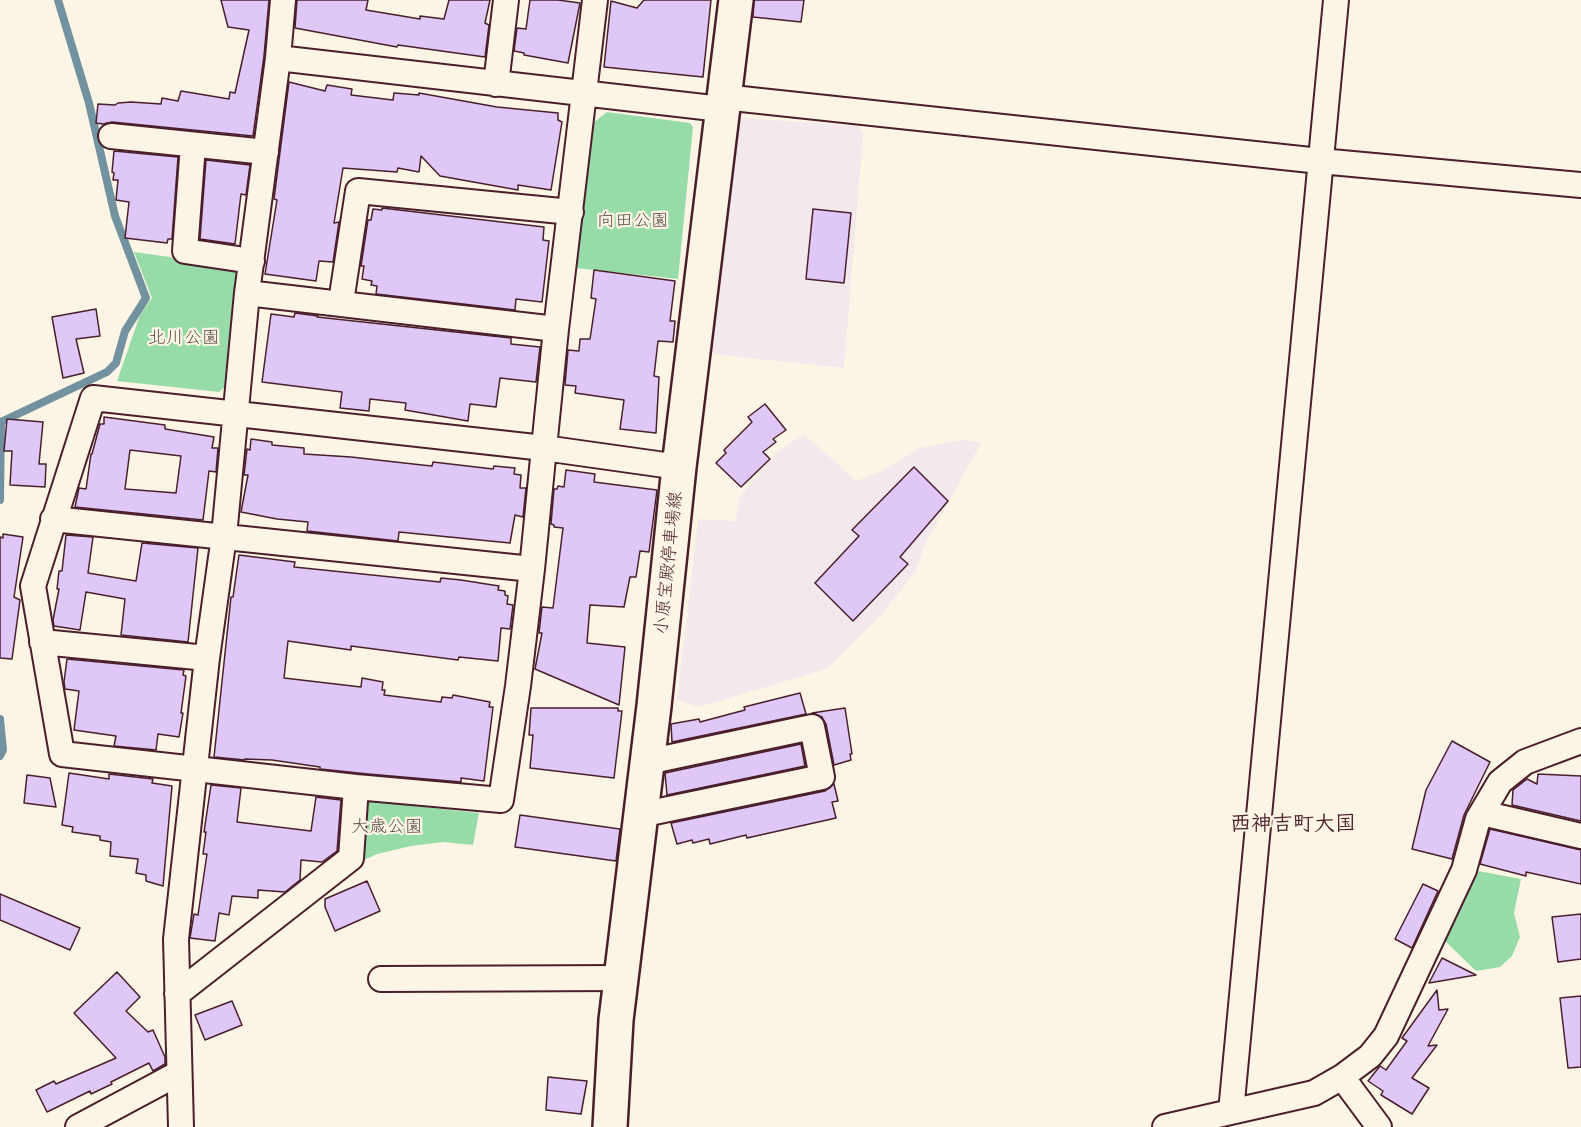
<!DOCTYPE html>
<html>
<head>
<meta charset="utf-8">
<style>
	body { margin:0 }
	canvas { display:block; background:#fcf5e5 }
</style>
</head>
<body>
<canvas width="1581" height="1127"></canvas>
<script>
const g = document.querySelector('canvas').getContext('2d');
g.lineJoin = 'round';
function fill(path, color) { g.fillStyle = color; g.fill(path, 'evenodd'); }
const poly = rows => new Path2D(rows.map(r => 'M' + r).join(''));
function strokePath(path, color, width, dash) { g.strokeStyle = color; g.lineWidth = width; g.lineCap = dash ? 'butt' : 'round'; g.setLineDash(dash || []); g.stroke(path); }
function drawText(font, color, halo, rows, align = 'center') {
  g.font = font + ' "Shantell Sans","Klee One",sans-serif'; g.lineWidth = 4.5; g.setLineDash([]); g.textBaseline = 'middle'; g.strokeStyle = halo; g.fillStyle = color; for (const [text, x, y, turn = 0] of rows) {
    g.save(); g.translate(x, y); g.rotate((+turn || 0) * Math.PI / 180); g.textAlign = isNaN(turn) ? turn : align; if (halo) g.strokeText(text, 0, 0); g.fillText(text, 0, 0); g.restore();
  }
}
fill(poly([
	[742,118,858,126,863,135,844,368,712,354,736,127],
	[804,434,856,481,878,473,920,448,962,440,981,443,924,546,916,571,876,621,826,669,699,707,677,700,698,519,736,521,739,498,776,453]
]), '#f3e8eb');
fill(poly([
	[607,112,690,123,693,127,678,279,576,268,593,123],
	[134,252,234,266,240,274,228,384,219,392,117,381,140,315,152,298],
	[368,801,479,813,473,845,443,842,411,846,377,854,362,861,357,860],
	[1478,871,1521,879,1514,913,1520,937,1512,956,1500,967,1476,971,1443,939]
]), '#97dca8');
strokePath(poly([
	[0,500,1,422,107,372,116,363,125,331,146,298,115,216,89,103,58,0],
	[0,719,3,750,0,756]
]), '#73929f', 8);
const building = poly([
	[221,0,269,0,264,56,253,136,112,122,103,124,96,123,98,104,115,105,118,103,131,102,161,104,162,98,178,101,181,91,229,99,230,92,235,93,249,30,228,27,221,0],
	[297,0,368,0,366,10,420,19,420,16,444,19,449,0,490,0,485,23,489,25,485,57,398,45,397,47,295,28,297,0],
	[530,0,558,0,580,3,568,63,524,55,524,53,514,51,517,28,526,29,530,0],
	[644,0,711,0,703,77,604,67,611,1,637,8,644,0],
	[754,0,804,0,801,22,753,17,754,0],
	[289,82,325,91,327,85,352,89,351,95,393,100,394,93,419,95,419,93,497,107,558,113,558,120,562,122,551,190,518,185,518,190,440,176,421,156,419,172,398,168,397,172,343,168,334,223,339,222,333,262,319,261,316,281,265,274,277,200,274,199,289,82],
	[114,151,178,157,172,239,168,239,167,243,125,238,129,202,116,200,118,180,113,180,114,173,112,172,114,151],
	[206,160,250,165,246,195,241,194,235,244,200,239,206,160],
	[382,208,544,227,543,240,549,241,542,302,516,299,515,310,376,294,377,286,371,285,372,281,362,279,364,266,361,266,368,220,371,220,373,209,382,210,382,208],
	[813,209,851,213,844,283,806,279,813,209],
	[594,270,675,281,670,321,675,321,673,342,658,341,654,376,659,377,656,433,620,429,624,400,575,393,576,386,565,385,568,350,579,351,580,339,590,339,596,299,591,298,594,270],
	[96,309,100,336,76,339,84,373,63,378,52,317,96,309],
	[295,313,318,316,317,317,511,338,511,344,540,347,536,382,500,378,496,407,470,404,468,421,405,410,406,403,370,399,369,411,340,408,342,392,262,382,271,314,294,317,295,313],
	[765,404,786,430,773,439,776,442,763,452,770,459,741,487,716,463,726,453,724,450,752,422,748,417,765,404],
	[104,417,165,425,165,429,214,437,212,448,218,448,216,472,209,471,203,520,75,507,79,488,86,489,91,454,92,454,100,424,104,424,104,417],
	[130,450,181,456,176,493,125,489,130,450],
	[7,419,43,422,39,464,46,464,45,487,10,485,12,451,4,451,7,419],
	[251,439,272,442,272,445,304,448,304,454,351,457,422,465,432,466,433,462,493,469,494,466,515,468,514,474,521,475,520,488,526,488,523,517,515,515,510,543,399,532,398,541,307,531,308,522,277,519,241,512,248,475,244,475,247,449,250,450,251,439],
	[914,467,948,501,900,557,908,564,853,621,815,583,859,536,852,530,914,467],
	[566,470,595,474,594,482,657,490,649,552,640,551,636,577,630,577,624,607,590,605,587,643,625,647,619,705,535,669,542,633,539,633,542,607,553,608,563,528,554,527,554,525,551,524,554,489,557,489,558,486,564,487,566,470],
	[3,534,23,537,14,597,20,600,12,659,0,658,0,537,3,538,3,534],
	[66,535,93,537,88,573,136,581,142,543,198,548,188,642,121,635,125,599,86,592,80,630,54,626,53,620,59,589,57,589,59,571,62,571,66,535],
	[239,555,295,562,294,567,440,582,441,578,461,580,499,586,498,590,505,591,505,595,508,596,507,604,513,605,510,629,501,628,498,661,459,657,458,660,351,646,351,650,288,641,284,678,361,687,362,678,383,682,382,690,385,690,384,695,441,702,442,697,452,698,453,695,490,702,489,707,493,707,484,781,461,778,461,782,368,774,320,769,320,767,272,760,245,759,245,760,214,757,231,597,233,597,239,555],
	[67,659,184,670,183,675,186,676,181,713,183,713,179,737,158,734,156,750,114,746,116,736,74,730,79,691,65,689,64,682,67,659],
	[800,693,806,714,672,742,671,724,699,719,700,722,745,710,744,707,800,693],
	[531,708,618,708,618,711,622,711,614,778,530,768,533,735,529,735,531,708],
	[845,708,852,754,850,754,851,760,834,765,826,724,822,717,812,713,845,708],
	[1452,741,1490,762,1464,815,1452,859,1412,849,1426,790,1452,741],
	[801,744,805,766,667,795,665,773,801,744],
	[69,773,109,779,109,774,153,779,152,783,172,786,163,886,146,881,146,875,136,873,138,859,110,856,111,842,100,840,100,836,72,832,73,827,62,825,69,773],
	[1538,774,1581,776,1581,821,1512,805,1513,790,1527,779,1537,784,1538,774],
	[27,775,50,778,56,807,24,803,27,775],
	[834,784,838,801,832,802,836,818,747,838,746,835,710,844,709,839,693,843,692,840,677,844,671,823,825,791,834,784],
	[211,785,241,788,237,822,311,831,316,797,341,800,337,851,322,862,301,860,300,880,285,892,258,890,258,898,232,896,229,915,219,913,215,941,190,938,194,914,198,915,207,854,203,854,206,832,204,832,211,785],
	[520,815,620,829,616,861,515,847,520,815],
	[1490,829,1581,850,1581,884,1526,872,1526,876,1480,864,1490,829],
	[367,881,380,911,335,931,325,907,325,899,367,881],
	[1423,884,1438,891,1412,948,1395,939,1423,884],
	[0,894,80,928,70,950,0,920,0,894],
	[1581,914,1581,959,1558,962,1552,917,1581,914],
	[1442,958,1476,975,1429,983,1442,958],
	[117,972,140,997,126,1011,148,1032,153,1030,165,1057,165,1064,153,1071,149,1063,111,1082,112,1084,91,1094,90,1091,47,1112,36,1090,54,1081,56,1084,116,1058,74,1013,117,972],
	[1437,990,1439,1010,1448,1009,1428,1046,1437,1045,1412,1078,1429,1088,1412,1114,1381,1095,1383,1091,1368,1081,1380,1066,1386,1070,1407,1041,1402,1038,1437,990],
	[1581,996,1581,1067,1568,1068,1560,998,1581,996],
	[232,1001,242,1025,205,1040,195,1015,232,1001],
	[548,1077,587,1081,581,1114,546,1110,548,1077]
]);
fill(building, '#dfc8f8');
strokePath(building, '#4a1f2b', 1.5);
const minor = poly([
	[595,0,556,329,544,448,532,569,518,686,501,800,356,787,62,754,33,586,93,398,544,448,679,467],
	[278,58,721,109],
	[496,84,506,0],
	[723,97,1320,161,1581,185],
	[111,136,266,152],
	[193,145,185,251,252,261],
	[247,293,556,329],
	[341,302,358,191,571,212],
	[53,519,532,569],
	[42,642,207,658],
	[1482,813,1581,836],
	[640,815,822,777,812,727,647,762],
	[381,979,622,978],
	[177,994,351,858,356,787],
	[1342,1077,1379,1127],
	[1231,1112,1336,0],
	[78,1127,179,1073],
	[181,1127,176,939,207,658,224,536,247,293,278,58,283,0],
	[1165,1127,1314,1093,1342,1077,1370,1056,1386,1036,1464,870,1478,819,1500,782,1525,762,1581,741]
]);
const secondary = poly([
	[610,1127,616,1020,654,706,679,467,736,0]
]);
strokePath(minor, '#4a1f2b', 28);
strokePath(secondary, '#4a1f2b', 38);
strokePath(minor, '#fcf5e5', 24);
strokePath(secondary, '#fcf5e5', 33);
drawText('18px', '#5d4e4a', '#fcf5e5', [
	["向田公園",633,221],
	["北川公園",184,338],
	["大歳公園",387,827]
]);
drawText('18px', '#4a1f2b', '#fcf5e5', [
	["小原宝殿停車場線",669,563,-84]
]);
drawText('bold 21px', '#4a1f2b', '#fcf5e5', [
	["西神吉町大国",1293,825]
]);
</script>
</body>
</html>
